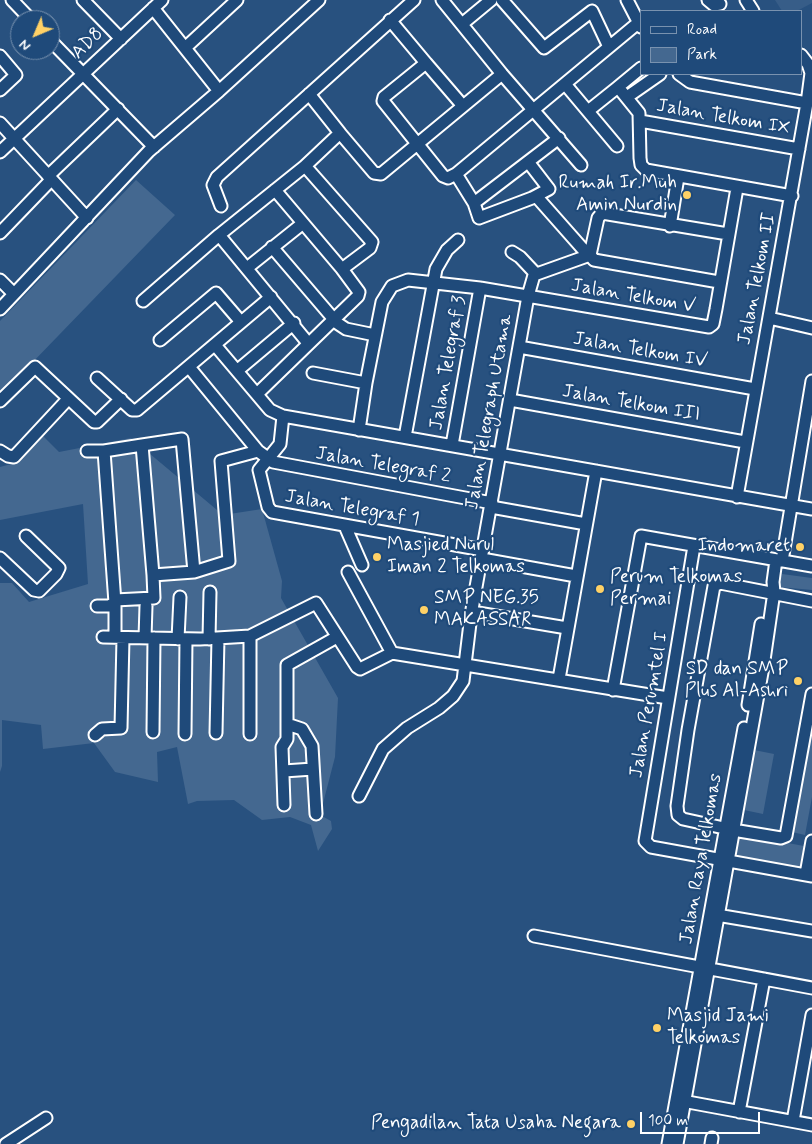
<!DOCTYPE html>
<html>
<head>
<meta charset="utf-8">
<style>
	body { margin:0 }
	#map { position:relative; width:812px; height:1144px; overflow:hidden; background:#28517f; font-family:Mynerve,sans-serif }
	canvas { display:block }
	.legend { position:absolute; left:640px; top:10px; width:162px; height:65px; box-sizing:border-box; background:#1f4a7a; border:1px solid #7992af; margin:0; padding:6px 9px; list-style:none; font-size:15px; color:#fff }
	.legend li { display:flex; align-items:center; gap:10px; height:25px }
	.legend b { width:25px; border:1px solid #7992af }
	.north { position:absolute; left:10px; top:10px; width:50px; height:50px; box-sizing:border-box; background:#1f4a7a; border:1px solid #7992af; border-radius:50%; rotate:225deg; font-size:14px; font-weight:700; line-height:20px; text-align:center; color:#fff }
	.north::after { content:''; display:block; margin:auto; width:18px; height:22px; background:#ffd166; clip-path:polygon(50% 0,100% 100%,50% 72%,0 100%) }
	.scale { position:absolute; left:640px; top:1112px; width:120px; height:22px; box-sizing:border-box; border:2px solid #fff; border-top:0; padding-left:6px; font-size:15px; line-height:18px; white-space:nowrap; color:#fff; -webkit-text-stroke:4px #1f4a7a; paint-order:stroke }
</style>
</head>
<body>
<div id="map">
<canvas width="812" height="1144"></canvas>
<ul class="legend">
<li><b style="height:6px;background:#1f4a7a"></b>Road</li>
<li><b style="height:14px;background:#446890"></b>Park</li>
</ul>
<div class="north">N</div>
<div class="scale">100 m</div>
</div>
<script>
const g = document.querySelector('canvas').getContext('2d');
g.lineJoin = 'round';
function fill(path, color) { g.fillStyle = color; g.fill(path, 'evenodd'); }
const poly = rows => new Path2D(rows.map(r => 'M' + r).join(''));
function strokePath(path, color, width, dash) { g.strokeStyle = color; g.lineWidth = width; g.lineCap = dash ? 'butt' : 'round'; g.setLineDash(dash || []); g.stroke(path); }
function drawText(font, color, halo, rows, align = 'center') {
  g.font = font + ' Mynerve,sans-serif'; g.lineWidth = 4.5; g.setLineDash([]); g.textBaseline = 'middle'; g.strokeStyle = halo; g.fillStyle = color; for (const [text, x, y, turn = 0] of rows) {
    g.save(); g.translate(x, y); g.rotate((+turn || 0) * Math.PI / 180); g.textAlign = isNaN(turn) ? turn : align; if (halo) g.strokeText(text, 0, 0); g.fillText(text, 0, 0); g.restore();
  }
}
fill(poly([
	[775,0,812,0,812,3,797,11,782,11]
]), '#375d88');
fill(poly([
	[136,180,175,215,0,396,0,321],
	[41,434,59,452,131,438,223,515,262,509,282,581,281,598,338,698,335,757,320,815,331,821,332,829,318,851,311,825,290,817,262,820,234,800,197,801,188,804,177,747,157,752,158,782,115,772,94,743,43,749,41,725,2,720,2,766,0,772,0,583,12,583,29,602,88,584,83,504,0,520,0,467,15,463],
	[782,574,812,578,812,590,779,587],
	[812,727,812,797,805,835,792,832],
	[754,750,774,754,763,814,744,810],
	[739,834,804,846,800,869,734,856]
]), '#446890');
const minor = poly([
	[12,0,31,20],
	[83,0,121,39],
	[442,0,502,74,581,165],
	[502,0,544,48,592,11,609,47],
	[627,0,641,27],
	[708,0,714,5,720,4],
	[746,0,753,11],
	[153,8,219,91],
	[390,20,426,63],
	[462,24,491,0],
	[50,40,154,147],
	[185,48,237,0],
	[0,56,16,75,0,90],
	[679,74,690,82,807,103],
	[565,84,617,146],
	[618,87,641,68],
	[309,94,340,133],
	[627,97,660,74],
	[588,111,618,87,639,113,640,158,641,165,646,170,792,196],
	[640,121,799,149],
	[0,123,87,218],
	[0,152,162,0],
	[529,163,549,189,532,198,479,218,474,203,456,174,638,23],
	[456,174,448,178,443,176,383,101,384,97,426,63,463,106],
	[48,176,118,109],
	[536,196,589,256],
	[474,203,559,138],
	[221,206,213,185,217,177,414,0],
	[670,226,678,177],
	[0,233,51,180],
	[219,235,308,343],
	[272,247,337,323,346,329,375,335],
	[512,252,520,257,535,273],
	[590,255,594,260,719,282],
	[247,268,302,224],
	[342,269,370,248,372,242,305,166,340,133,374,173,381,174,502,74],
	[0,280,14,294],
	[143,301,219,235,305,166],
	[0,309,149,151,219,91,319,0],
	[769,318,812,328],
	[160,340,216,293,241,322],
	[215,345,270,410,283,416,812,509],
	[519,347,755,389],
	[189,367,258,451,273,462,492,503],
	[238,370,294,323],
	[313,373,366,383],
	[97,378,132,410,137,410,271,297],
	[257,394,358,296,359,292,342,269,275,190],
	[510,400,745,442],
	[0,401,35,367,94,422,97,422,121,399],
	[283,416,280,444,259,470,268,507,272,512,483,550],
	[359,430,366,383,382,302,392,286,408,280,480,288,709,327,713,324,716,309,737,188],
	[405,437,436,269,447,250,458,240],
	[452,445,480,288],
	[0,451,8,456,14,457,68,399],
	[87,451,104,451],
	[737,497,807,103,811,73,808,64,801,55],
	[491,507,586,524],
	[345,526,362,565],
	[694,546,645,841,651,847,812,876],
	[0,558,34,590,39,591,56,574,59,568,26,536],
	[482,559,576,576],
	[782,561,812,381],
	[194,572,229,561,221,461,258,451],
	[348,572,392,653],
	[115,600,154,598,153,575],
	[812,601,720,583,714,586,688,730,677,806,678,815,683,819,733,830,781,838,786,836,812,694],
	[97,606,109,606,115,603,104,451,142,445,182,439,194,572,153,575,142,445],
	[472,612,567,628],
	[103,637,200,639,250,636,316,603,357,667,360,669,392,653,668,698],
	[115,637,115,603],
	[145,638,146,606],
	[178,639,180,597],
	[209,639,210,592],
	[559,679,596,471],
	[613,690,641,536,812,566],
	[748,705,761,624],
	[287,724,302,729,312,746,316,814],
	[153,732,154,638],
	[216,733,218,638],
	[185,734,186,639],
	[250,734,250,636],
	[95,735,102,729,121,728,123,638],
	[284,771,313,769],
	[359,796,383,749,407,728,439,708,453,696,463,681,471,615,528,296,534,275,590,255,598,218,602,213,728,234],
	[284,805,282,747,287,739,287,665,337,637],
	[806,874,812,841],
	[711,914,812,931],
	[534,936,812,988],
	[677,1100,812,1125],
	[739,1112,764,979],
	[793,1121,812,1015],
	[6,1144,46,1118],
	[668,1144,744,728],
	[677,1144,763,667,774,592,773,582,776,560],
	[711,1144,712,1138]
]);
strokePath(minor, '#fff', 15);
strokePath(minor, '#1f4a7a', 11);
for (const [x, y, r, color] of [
	[687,195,5,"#ffd166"],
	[800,547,5,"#ffd166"],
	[377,557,5,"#ffd166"],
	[600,589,5,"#ffd166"],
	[424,610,5,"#ffd166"],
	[798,681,5,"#ffd166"],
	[657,1028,5,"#ffd166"],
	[631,1124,5,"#ffd166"]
]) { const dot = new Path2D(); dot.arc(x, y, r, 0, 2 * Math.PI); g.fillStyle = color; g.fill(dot); strokePath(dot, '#1f4a7a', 2); }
drawText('19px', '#fff', '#1f4a7a', [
	["AD8",88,44,-45],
	["Jalan Telkom IX",723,118,10],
	["Jalan Telkom II",758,279,-79],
	["Jalan Telkom V",633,297,10],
	["Jalan Telkom IV",640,351,10],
	["Jalan Telegraf 3",449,363,-80],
	["Jalan Telkom III",631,404,10],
	["Jalan Telegraph Utama",490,412,-80],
	["Jalan Telegraf 2",383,466,10],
	["Jalan Telegraf 1",352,509,10],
	["Jalan Perumtel I",650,705,-80],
	["Jalan Raya Telkomas",702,859,-80]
]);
drawText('19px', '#fff', '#1f4a7a', [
	["Rumah Ir.Muh",677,184],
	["Amin Nurdin",677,206],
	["Masjied Nurul",387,546,"left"],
	["Iman 2 Telkomas",387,568,"left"],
	["Indomaret",790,547],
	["Perum Telkomas",610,578,"left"],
	["Permai",610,600,"left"],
	["SMP NEG.35",434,599,"left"],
	["MAKASSAR",434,621,"left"],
	["SD dan SMP",788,670],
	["Plus Al-Ashri",788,692],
	["Masjid Jami",667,1017,"left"],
	["Telkomas",667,1039,"left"],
	["Pengadilan Tata Usaha Negara",621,1124]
], 'right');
</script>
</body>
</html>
